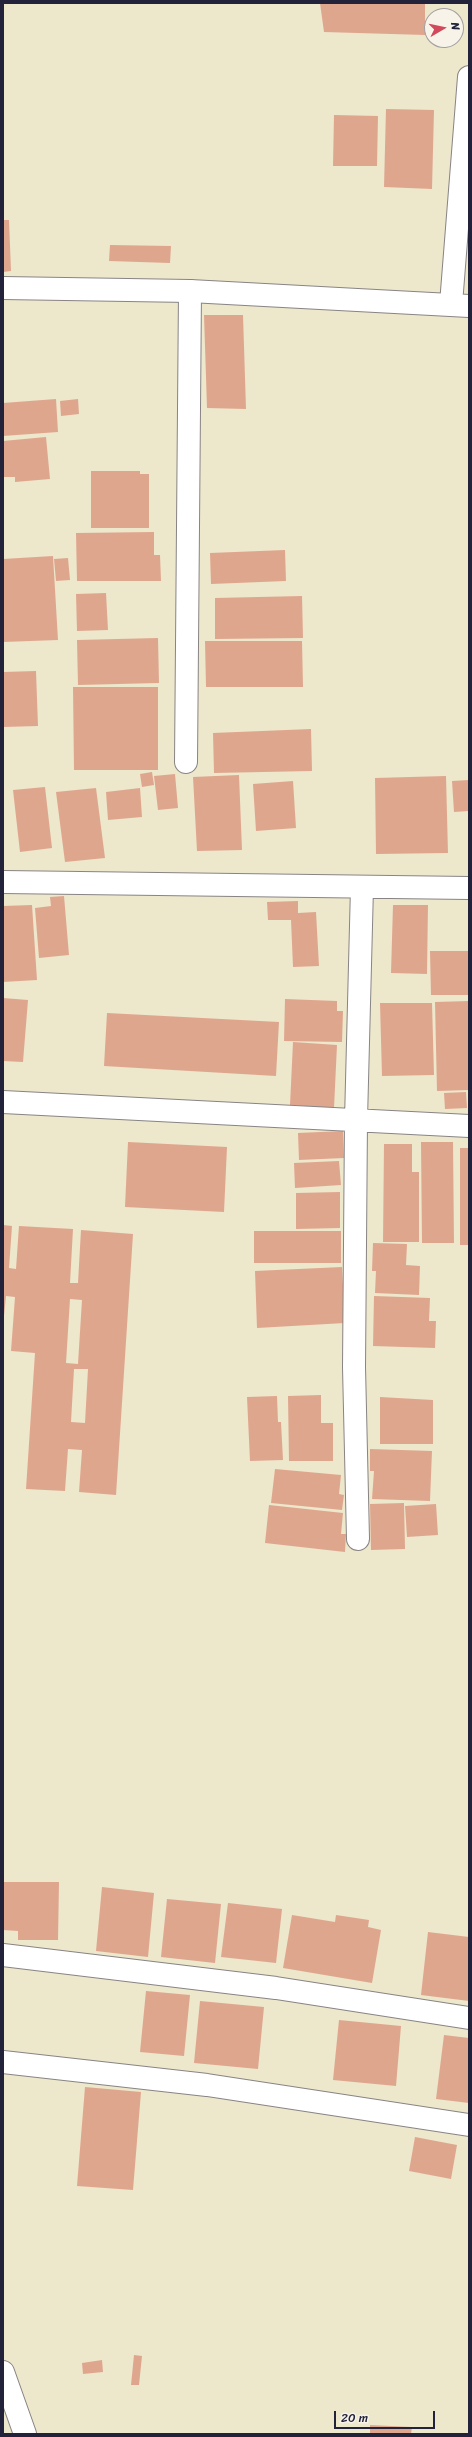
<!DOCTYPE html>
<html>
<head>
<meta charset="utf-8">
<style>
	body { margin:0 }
	#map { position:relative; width:472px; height:2437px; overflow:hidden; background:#ede7cc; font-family:Sriracha,sans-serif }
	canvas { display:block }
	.frame { position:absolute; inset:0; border:4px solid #22223b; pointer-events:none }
	.north { position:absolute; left:424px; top:8px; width:40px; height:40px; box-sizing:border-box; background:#f7f3e8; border:1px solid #a29fa3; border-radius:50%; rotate:81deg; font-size:11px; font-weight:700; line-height:16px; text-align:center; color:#22223b }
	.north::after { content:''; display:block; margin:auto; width:14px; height:18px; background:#d1495b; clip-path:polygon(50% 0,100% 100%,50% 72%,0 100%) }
	.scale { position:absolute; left:334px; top:2411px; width:101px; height:18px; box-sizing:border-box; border:2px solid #22223b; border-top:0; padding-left:5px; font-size:12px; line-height:14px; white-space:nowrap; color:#22223b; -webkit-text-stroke:3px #f7f3e8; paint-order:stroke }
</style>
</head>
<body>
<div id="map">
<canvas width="472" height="2437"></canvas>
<div class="frame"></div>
<div class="north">N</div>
<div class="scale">20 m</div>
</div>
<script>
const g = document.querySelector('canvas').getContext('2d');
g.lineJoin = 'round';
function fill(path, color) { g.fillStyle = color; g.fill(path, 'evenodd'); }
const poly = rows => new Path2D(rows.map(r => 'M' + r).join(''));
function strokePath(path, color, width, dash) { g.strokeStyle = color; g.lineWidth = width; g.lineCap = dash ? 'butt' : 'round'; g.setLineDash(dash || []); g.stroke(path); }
fill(poly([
	[320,3,425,3,425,35,324,32],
	[386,109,434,110,432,189,384,187],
	[334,115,378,116,377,166,333,166],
	[3,220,9,220,11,271,3,272],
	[110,245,171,246,170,263,109,261],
	[204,315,243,315,246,409,207,408],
	[56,399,58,432,3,436,3,403],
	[78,399,79,414,61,416,60,401],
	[46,437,50,479,15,482,15,477,3,477,3,441],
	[91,471,140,471,140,474,149,474,149,528,91,528],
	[154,532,154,555,160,555,161,581,77,581,76,533],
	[285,550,286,581,211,584,210,553],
	[53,556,58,640,3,642,3,559],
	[68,558,70,580,56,581,54,559],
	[106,593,108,630,77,631,76,594],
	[302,596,303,638,215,639,215,598],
	[158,638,159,683,78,685,77,640],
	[205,641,302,641,303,687,206,687],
	[36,671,38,726,3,727,3,672],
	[73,687,158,687,158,770,74,770],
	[311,729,312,771,214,773,213,733],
	[152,772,154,785,142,787,140,774],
	[175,774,178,808,158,810,154,776],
	[239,775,242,850,197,851,193,777],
	[446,776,448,853,376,854,375,778],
	[469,780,469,811,454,812,452,781],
	[293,781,296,828,256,831,253,784],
	[45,787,52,848,20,852,13,790],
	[96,788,105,858,65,862,56,792],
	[140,788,142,817,108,820,106,792],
	[64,896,69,955,39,958,35,908,51,906,50,897],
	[298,901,298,913,316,912,319,966,293,967,291,920,268,920,267,902],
	[32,905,37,980,3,982,3,906],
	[393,905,428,905,427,974,391,973],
	[430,951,469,951,469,995,431,995],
	[3,998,28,1000,23,1062,3,1061],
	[285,999,337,1001,337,1011,343,1011,342,1042,284,1041],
	[469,1001,469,1090,437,1091,435,1002],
	[380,1003,432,1003,434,1075,382,1076],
	[107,1013,279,1022,276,1076,104,1066],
	[293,1042,337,1045,334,1108,290,1105],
	[466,1092,467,1108,445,1109,444,1093],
	[343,1131,344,1158,299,1160,298,1133],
	[128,1142,227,1147,224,1212,125,1207],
	[421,1142,453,1142,454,1243,422,1243],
	[384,1144,412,1144,412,1172,419,1172,419,1242,383,1242],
	[460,1148,469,1148,469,1245,460,1245],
	[339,1161,341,1185,295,1188,294,1163],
	[340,1192,340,1228,296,1229,296,1193],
	[3,1225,12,1226,9,1268,16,1269,19,1226,73,1229,70,1283,78,1283,81,1230,133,1234,116,1495,79,1492,82,1450,68,1449,65,1491,26,1489,35,1353,11,1351,15,1297,6,1296,3,1326],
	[70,1299,82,1300,78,1364,66,1363],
	[74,1369,88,1369,85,1423,71,1422],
	[254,1231,341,1231,341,1263,254,1263],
	[373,1243,407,1244,406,1265,420,1266,419,1295,375,1293,376,1271,372,1271],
	[342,1267,345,1323,257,1328,255,1271],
	[374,1296,430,1298,429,1321,436,1321,435,1348,373,1346],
	[321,1395,321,1423,333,1423,333,1461,289,1461,288,1396],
	[277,1396,278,1422,281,1422,283,1460,250,1461,247,1397],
	[380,1397,433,1400,433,1444,380,1444],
	[370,1449,432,1451,430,1501,372,1499,374,1471,370,1471],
	[275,1469,341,1475,339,1494,344,1495,342,1510,271,1503],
	[404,1503,405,1549,371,1550,370,1504],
	[436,1504,438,1535,407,1537,405,1506],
	[269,1505,343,1513,341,1534,346,1534,345,1552,265,1543],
	[3,1882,59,1882,58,1940,18,1940,18,1931,3,1930],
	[102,1887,154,1893,148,1957,96,1951],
	[167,1899,221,1904,215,1963,161,1957],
	[228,1903,282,1909,276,1963,221,1957],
	[292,1915,335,1922,336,1915,369,1920,368,1927,381,1930,372,1983,283,1968],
	[428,1932,469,1937,469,2001,421,1995],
	[146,1991,190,1995,184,2056,140,2052],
	[200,2001,264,2007,258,2069,194,2063],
	[339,2020,401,2026,396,2086,333,2080],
	[444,2035,469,2038,469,2103,436,2099],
	[85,2087,141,2092,133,2190,77,2186],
	[415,2137,457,2145,451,2179,409,2171],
	[134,2355,142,2356,139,2385,131,2385],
	[102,2360,103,2372,83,2374,82,2363],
	[370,2425,412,2427,411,2434,370,2434]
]), '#dfa68e');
const minor = poly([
	[451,304,469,77],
	[186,762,190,291],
	[3,882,469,888],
	[3,1102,469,1126],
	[358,1539,354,1367,356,1120,362,887],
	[3,1955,276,1988,469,2018],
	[3,2062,207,2085,469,2125]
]);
const tertiary = poly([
	[3,288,190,291,469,306],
	[3,2372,25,2434]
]);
strokePath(minor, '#888484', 24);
strokePath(tertiary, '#888484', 24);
strokePath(minor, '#fff', 22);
strokePath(tertiary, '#fff', 22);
</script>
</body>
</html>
